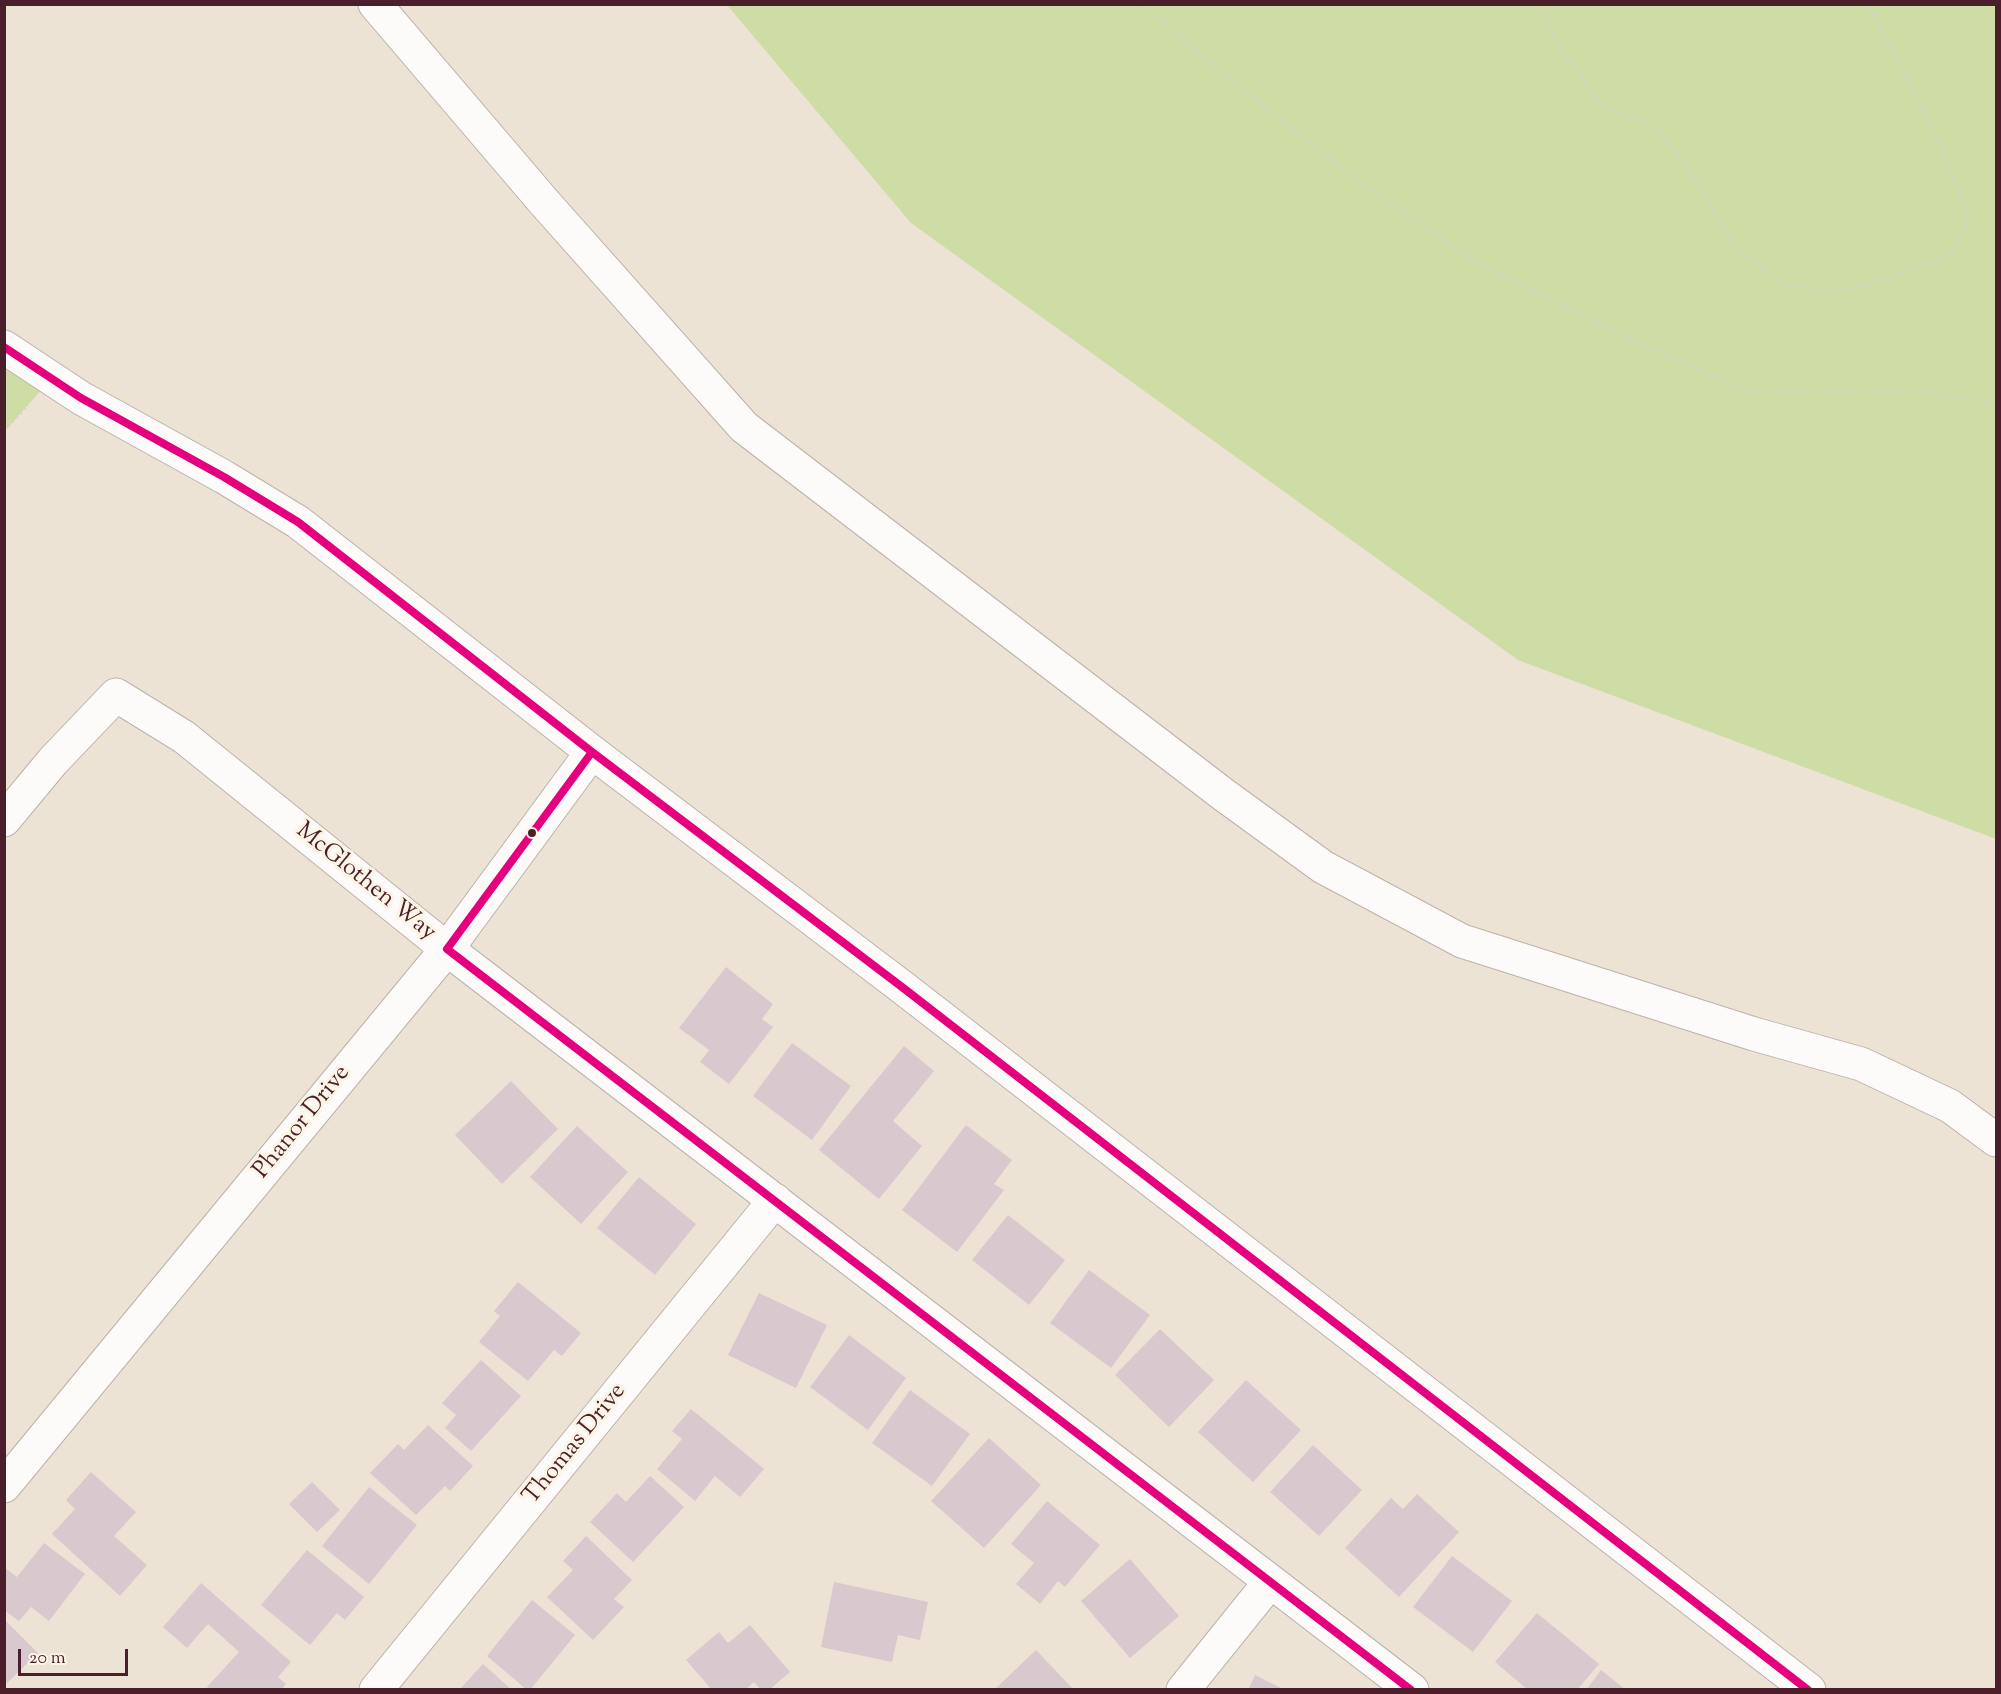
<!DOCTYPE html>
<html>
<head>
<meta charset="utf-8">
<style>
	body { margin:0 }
	#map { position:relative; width:2001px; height:1694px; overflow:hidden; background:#ece3d5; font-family:"Sorts Mill Goudy",serif }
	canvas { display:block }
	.frame { position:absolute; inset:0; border:6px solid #4a1f2b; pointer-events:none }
	.scale { position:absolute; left:18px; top:1649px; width:110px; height:27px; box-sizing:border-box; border:3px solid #4a1f2b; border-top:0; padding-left:8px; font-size:18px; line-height:21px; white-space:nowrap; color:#4a1f2b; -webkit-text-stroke:4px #fcf5e5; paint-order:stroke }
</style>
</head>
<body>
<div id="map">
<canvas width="2001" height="1694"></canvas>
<div class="frame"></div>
<div class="scale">20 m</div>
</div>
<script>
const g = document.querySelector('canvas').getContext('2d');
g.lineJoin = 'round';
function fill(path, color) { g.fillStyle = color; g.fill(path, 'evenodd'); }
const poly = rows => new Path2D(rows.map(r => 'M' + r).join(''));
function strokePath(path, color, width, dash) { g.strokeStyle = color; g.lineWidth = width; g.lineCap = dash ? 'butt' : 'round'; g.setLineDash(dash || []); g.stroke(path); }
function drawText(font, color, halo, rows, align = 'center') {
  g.font = font + ' "Sorts Mill Goudy",serif'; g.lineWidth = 6; g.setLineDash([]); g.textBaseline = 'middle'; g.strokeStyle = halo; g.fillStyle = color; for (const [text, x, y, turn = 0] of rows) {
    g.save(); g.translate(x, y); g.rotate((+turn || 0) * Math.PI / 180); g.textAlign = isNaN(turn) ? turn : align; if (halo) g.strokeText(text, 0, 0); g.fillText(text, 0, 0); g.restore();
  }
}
fill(poly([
	[727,5,1996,5,1996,839,1518,660,911,223],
	[5,358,51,379,5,431]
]), '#cedca5');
fill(poly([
	[726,967,773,1004,762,1019,773,1027,729,1084,700,1062,709,1050,679,1028],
	[792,1043,851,1086,812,1140,753,1096],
	[904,1046,934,1071,893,1121,922,1146,879,1199,819,1150],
	[511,1081,558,1129,502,1184,455,1135],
	[966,1125,1012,1160,994,1184,1004,1190,957,1252,902,1210],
	[577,1126,628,1172,581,1224,530,1177],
	[639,1177,696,1224,655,1275,597,1228],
	[1008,1215,1065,1260,1029,1305,972,1260],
	[1089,1270,1150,1315,1111,1368,1050,1323],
	[518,1282,581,1333,562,1356,554,1350,528,1381,479,1342,500,1316,494,1311],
	[759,1293,827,1325,796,1388,728,1355],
	[1160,1329,1214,1380,1169,1427,1115,1375],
	[849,1335,906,1378,868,1430,810,1387],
	[481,1360,521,1396,471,1451,445,1428,456,1415,442,1403],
	[1246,1380,1301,1430,1253,1482,1198,1432],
	[910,1390,970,1434,932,1486,872,1443],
	[691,1409,764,1469,740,1497,715,1476,695,1501,657,1469,682,1439,672,1431],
	[428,1425,473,1466,450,1491,445,1486,416,1515,370,1473,398,1444,404,1450],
	[989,1438,1041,1485,984,1548,931,1501],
	[1313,1445,1362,1490,1319,1536,1270,1492],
	[91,1472,136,1512,114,1536,147,1565,120,1596,52,1534,75,1509,66,1500],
	[650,1476,684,1507,633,1562,590,1522,617,1493,626,1502],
	[312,1482,340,1510,317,1532,289,1504],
	[369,1487,417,1525,369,1584,322,1546],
	[1417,1494,1459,1532,1399,1597,1345,1548,1391,1498,1403,1509],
	[1047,1501,1100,1545,1065,1587,1058,1581,1040,1604,1016,1584,1034,1563,1011,1544],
	[586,1536,632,1580,614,1599,624,1607,593,1640,547,1597,573,1570,563,1561],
	[44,1543,85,1574,49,1621,31,1607,19,1621,4,1610,4,1567,17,1577],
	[307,1550,364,1597,345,1620,337,1613,310,1645,261,1605],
	[1452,1556,1512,1601,1473,1652,1413,1607],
	[1130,1559,1179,1616,1130,1658,1081,1601],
	[834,1582,928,1602,920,1640,898,1635,892,1662,821,1647],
	[201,1583,291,1662,278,1677,286,1684,281,1690,210,1690,207,1687,239,1652,208,1624,187,1648,163,1627],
	[532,1600,575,1635,530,1690,527,1690,487,1656],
	[1537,1613,1599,1664,1577,1690,1528,1690,1495,1662],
	[4,1619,38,1653,4,1686],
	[750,1625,790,1672,769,1690,761,1690,754,1682,745,1690,712,1690,686,1660,719,1632,728,1643],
	[1036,1650,1074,1690,994,1690],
	[483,1664,512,1690,459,1690],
	[1601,1670,1626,1690,1586,1690],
	[1255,1675,1285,1690,1248,1690]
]), '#d8c9ce');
const minor = poly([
	[375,4,544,202,744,427,1224,795,1323,867,1462,941,1754,1034,1861,1064,1950,1106,1996,1140],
	[4,820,53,761,116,695,184,737,447,949,1412,1690],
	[4,1486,447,949,592,752],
	[376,1690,775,1200],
	[1183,1690,1270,1582]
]);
const tertiary = poly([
	[4,347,81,398,224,477,298,522,592,752,902,987,1809,1690]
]);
strokePath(minor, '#bcb2aa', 35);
strokePath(tertiary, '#bcb2aa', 35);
strokePath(poly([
	[1143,4,1215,67,1350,175,1475,262,1649,348,1752,392,1918,392,1996,402],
	[1540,4,1559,46,1602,106,1656,128,1683,161,1737,248,1783,284,1835,293,1899,275,1951,255,1969,217,1931,125,1867,4],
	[4,431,28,405]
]), '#d8d3d0', 4, [1.5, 4.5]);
strokePath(minor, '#fcfbf9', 33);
strokePath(tertiary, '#fcfbf9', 33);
strokePath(poly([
	[4,347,81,398,224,477,298,522,592,752,902,987,1808,1690],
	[447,949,1411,1690],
	[447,949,592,752]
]), '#e5007d', 8);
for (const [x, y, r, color] of [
	[532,833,5,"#4a1f2b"]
]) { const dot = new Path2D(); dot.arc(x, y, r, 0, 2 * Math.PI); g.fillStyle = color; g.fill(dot); strokePath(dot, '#fcf5e5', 2); }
drawText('24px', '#4a1f2b', '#fcf5e5', [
	["McGlothen Way",365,883,39],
	["Phanor Drive",303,1123,-51],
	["Thomas Drive",576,1445,-51]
]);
</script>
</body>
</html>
